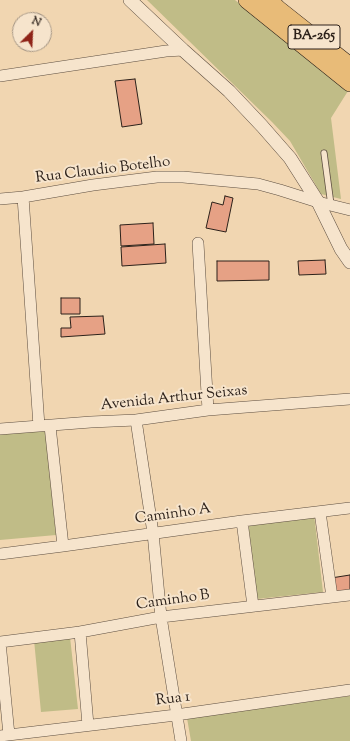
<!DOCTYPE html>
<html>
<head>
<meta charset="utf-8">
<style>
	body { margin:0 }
	#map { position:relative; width:350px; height:741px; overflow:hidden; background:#f1d6b1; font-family:"Sorts Mill Goudy",serif }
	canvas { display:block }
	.north { position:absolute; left:12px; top:12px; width:40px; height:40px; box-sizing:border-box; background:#f6e4cc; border:1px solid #a59685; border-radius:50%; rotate:24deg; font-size:11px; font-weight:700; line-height:16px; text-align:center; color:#2c211a }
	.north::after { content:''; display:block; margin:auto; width:14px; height:18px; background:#8f2418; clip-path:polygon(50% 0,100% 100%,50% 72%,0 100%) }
</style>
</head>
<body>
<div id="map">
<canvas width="350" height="741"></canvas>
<div class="north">N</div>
</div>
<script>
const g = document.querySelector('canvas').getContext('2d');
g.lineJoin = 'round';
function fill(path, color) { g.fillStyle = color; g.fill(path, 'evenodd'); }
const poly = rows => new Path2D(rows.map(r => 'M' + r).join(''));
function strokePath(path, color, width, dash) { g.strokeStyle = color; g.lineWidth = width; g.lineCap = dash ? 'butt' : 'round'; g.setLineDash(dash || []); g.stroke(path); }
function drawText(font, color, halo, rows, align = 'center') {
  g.font = font + ' "Sorts Mill Goudy",serif'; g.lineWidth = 4; g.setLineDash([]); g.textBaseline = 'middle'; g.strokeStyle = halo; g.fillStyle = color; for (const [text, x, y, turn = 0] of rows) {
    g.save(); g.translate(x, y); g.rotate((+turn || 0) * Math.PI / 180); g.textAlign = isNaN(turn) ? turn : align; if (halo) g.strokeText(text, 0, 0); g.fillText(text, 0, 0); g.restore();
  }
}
fill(poly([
	[147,0,235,0,348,91,331,118,341,199,321,194,290,141,272,122],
	[45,428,56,535,0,540,0,433],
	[314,514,323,592,257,599,248,522],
	[70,637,78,709,41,712,34,640],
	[350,696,350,741,191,741,187,718]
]), '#c0bc87');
const building = poly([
	[135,79,142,124,122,127,115,81,135,79],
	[225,196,233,198,226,232,206,228,212,202,223,205,225,196],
	[153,223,154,244,121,246,120,225,153,223],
	[165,244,166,263,122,266,121,247,165,244],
	[325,260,326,274,299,275,298,261,325,260],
	[217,261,269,261,269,280,217,281,217,261],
	[61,298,80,298,80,314,61,314,61,298],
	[103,316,105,334,61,337,61,328,71,328,70,317,103,316],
	[350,575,350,592,333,595,331,578,350,575]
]);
fill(building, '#e6a185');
strokePath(building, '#2c211a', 1);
const service = poly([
	[324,153,331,205]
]);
const minor = poly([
	[0,76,166,51,183,50],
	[23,197,39,426],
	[0,199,23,197,93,185,157,177,183,177,258,184,280,190,318,202,350,210],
	[198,243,208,410],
	[136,420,153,533,161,617,181,741],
	[50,426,63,546],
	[0,429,91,422,136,420,208,410,350,399],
	[320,512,332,597],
	[242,521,253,606],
	[0,554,63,546,242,521,350,508],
	[80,632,88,725],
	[0,642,80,632,161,617,350,595],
	[0,642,9,735],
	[0,736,176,715,350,690]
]);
const tertiary = poly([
	[130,0,183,50,229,91,262,126,290,158,318,202,341,249,350,262]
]);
const primary = poly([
	[247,0,350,83],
	[269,0,278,9,350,66]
]);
strokePath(service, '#5d4e40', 7);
strokePath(minor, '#5d4e40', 12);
strokePath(tertiary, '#5d4e40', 14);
strokePath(primary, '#2c211a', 18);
strokePath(service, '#f6e4cc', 5.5);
strokePath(minor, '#f6e4cc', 11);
strokePath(tertiary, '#f6e4cc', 13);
strokePath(primary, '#e8bb78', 17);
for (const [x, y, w] of [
	[314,37,52]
]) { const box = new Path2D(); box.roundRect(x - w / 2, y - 12, w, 24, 3); g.fillStyle = '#f6e4cc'; g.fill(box); strokePath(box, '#2c211a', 1); }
drawText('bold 14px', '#2c211a', null, [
	["BA-265",314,37]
]);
drawText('15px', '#2c211a', '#f6e4cc', [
	["Rua Claudio Botelho",103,171,-7],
	["Avenida Arthur Seixas",174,399,-6],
	["Caminho A",173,515,-8],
	["Caminho B",173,601,-8],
	["Rua 1",173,700,-7]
]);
</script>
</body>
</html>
